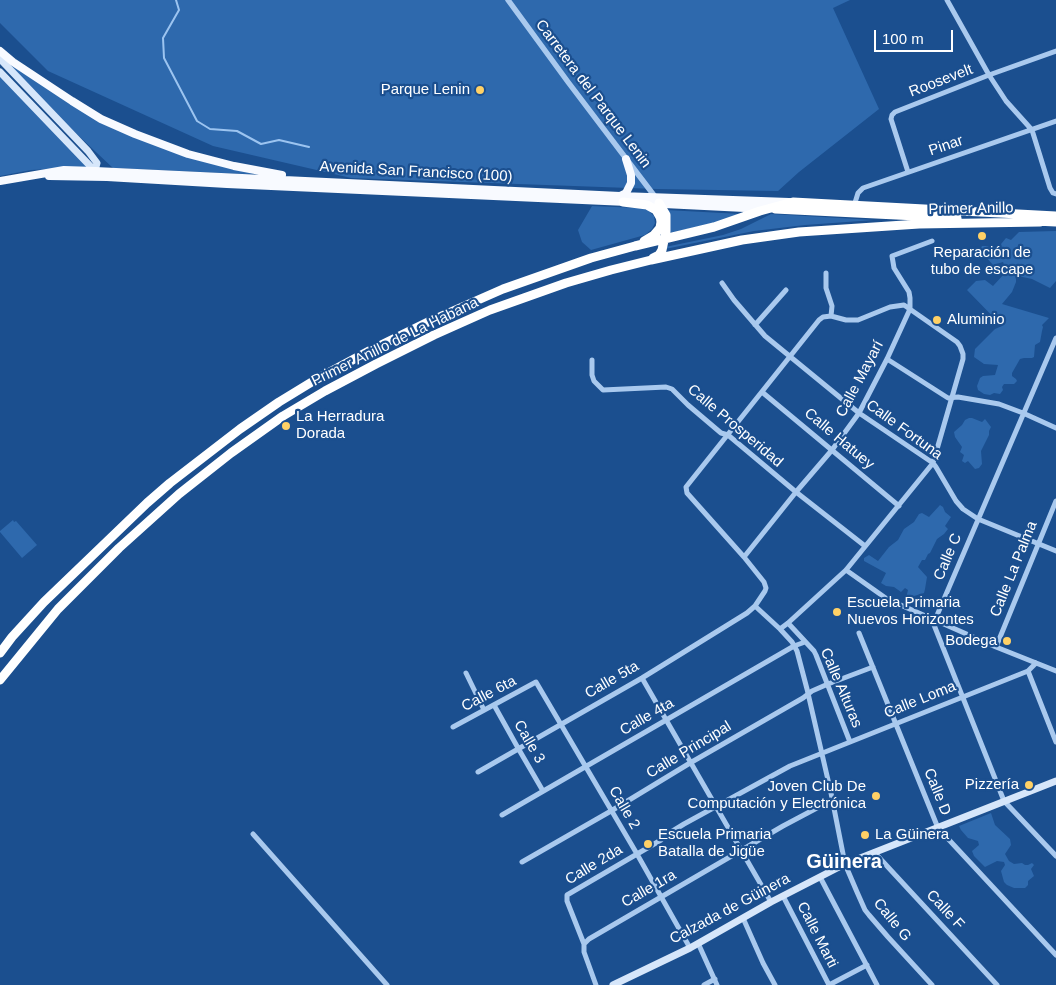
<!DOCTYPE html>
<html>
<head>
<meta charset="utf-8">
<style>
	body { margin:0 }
	#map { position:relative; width:1056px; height:985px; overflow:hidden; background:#1b4f8f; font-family:Helvetica,sans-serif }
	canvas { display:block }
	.scale { position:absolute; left:874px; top:30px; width:79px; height:22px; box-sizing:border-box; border:2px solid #fff; border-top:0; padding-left:6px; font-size:15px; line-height:18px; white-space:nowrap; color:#fff; -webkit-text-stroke:4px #1b4f8f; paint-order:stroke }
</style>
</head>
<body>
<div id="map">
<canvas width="1056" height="985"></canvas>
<div class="scale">100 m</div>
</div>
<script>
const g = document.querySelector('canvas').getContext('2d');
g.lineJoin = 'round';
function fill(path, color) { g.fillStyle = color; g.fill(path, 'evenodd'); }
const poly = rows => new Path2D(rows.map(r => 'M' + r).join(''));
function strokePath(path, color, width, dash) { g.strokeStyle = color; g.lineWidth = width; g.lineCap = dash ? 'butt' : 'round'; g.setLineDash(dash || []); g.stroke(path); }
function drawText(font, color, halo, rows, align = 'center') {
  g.font = font + ' Helvetica,sans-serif'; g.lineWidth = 4.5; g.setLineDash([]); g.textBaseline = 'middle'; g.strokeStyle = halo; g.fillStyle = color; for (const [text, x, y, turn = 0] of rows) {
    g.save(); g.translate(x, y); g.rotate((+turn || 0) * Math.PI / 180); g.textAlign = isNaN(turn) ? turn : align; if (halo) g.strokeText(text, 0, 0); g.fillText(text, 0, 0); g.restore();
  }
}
fill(poly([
	[0,0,850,0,833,8,879,109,799,172,778,191,657,189,351,178,213,146,48,71,0,23],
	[0,55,126,132,268,175,113,168,66,124],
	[0,75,89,167,31,170,0,176],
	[592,206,639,208,648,210,654,216,655,223,652,229,645,235,591,250,582,242,578,230],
	[666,210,741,214,719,222,669,233],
	[771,214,874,220,805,225,754,231,665,249,665,247,723,235,741,229],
	[1056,231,1056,281,1050,288,1032,279,1018,276,1016,278,1016,282,1012,292,1002,304,1049,318,1042,325,1043,327,1042,331,1040,342,1035,345,1034,357,1032,358,1024,358,1020,359,1012,373,1012,376,1016,379,1017,381,1014,384,1004,384,1002,387,1003,390,1000,394,994,393,990,395,984,394,978,390,977,386,980,378,983,376,995,375,998,365,984,364,974,357,975,349,995,329,1002,326,967,290,976,281,985,280,993,286,1004,274,1006,269,1003,262,993,265,985,256,981,248,982,246,986,246,997,249,1006,238,1011,240,1019,232],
	[969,418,972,418,982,422,985,419,991,427,989,431,989,435,981,451,982,464,979,468,975,469,968,461,965,463,962,461,964,455,960,452,962,447,955,437,954,432,962,425,965,420],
	[940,505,943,507,945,512,951,517,945,526,948,529,944,534,937,539,930,553,928,554,925,560,922,560,918,567,927,577,925,589,924,593,914,596,910,602,906,598,908,590,905,588,901,592,894,587,886,586,881,583,886,573,864,561,864,558,869,555,878,561,889,547,898,540,904,529,914,522,919,514,922,513,929,517],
	[13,520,14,522,16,521,37,545,22,558,0,532,0,531],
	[991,813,995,825,1010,839,1011,845,1005,854,1009,861,1014,864,1022,863,1025,865,1028,865,1032,863,1034,865,1031,869,1034,876,1028,881,1028,885,1025,888,1014,888,1007,885,1004,882,1001,871,1005,865,1004,862,997,861,985,867,974,856,972,851,979,845,978,841,968,838,961,830,959,826]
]), '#2e69ad');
strokePath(poly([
	[176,0,179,10,163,38,164,58,197,121,210,129,237,131,261,144,279,140,309,147]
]), '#9cc4f0', 2);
strokePath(poly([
	[947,0,989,75,1006,101,1032,130,1050,188,1053,193,1056,194],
	[908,172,891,119,892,115,895,112,989,75,1056,51],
	[854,206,858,193,863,188,1056,121],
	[826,273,826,288,832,306,831,316],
	[722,283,734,300,765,336,859,413,933,463,936,467,956,501,963,509,978,519,1056,551],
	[755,325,786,290],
	[1056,338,935,620,934,625,1004,801,1056,856],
	[887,359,948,398,958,397,999,404,1023,413,1056,428],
	[592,360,592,375,594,381,603,390,666,387,672,389,688,405,721,433,728,435,796,492,865,546],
	[762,392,899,506],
	[744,557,796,492,832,450,859,413,887,359,910,309,910,298,909,292,894,268,892,256,932,241],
	[846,570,887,599,996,647,1056,671],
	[755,606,780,629,792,642,797,651,807,689,831,793,845,864,857,892,865,910,869,915,888,937,932,985],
	[788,623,814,651,816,655,850,742],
	[859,633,938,828,1056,955],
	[996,647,1056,501],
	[1036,663,1028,671,1056,742],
	[466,673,484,710],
	[642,678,771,902],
	[494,705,518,748,543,791],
	[453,727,536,682,637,854,690,948],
	[478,772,642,678,747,613,755,606,765,591,766,588,764,582,744,557,687,493,686,487,819,320,823,317,831,316,846,320,858,320,890,307,904,305,957,342,960,346,963,354,963,359,933,463,846,570,788,623,780,629],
	[502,815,794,646,805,642],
	[671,832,684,824,790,766,1028,671],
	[253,834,387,985],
	[874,852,997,985],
	[522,862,611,811,690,763,803,698,812,691,828,684,873,667],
	[820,877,877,985],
	[783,896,829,985],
	[743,918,763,963,775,985],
	[698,943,717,985],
	[584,944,589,939,783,826,832,800],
	[596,985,584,952,584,944,567,901,567,895,661,840],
	[704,985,715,979],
	[829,985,867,965]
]), '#a9c9ee', 5);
strokePath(poly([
	[508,0,568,82,656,198]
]), '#a9c9ee', 5.5);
strokePath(poly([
	[0,59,88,151,97,163,95,171],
	[0,72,95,171],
	[613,985,690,948,771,902,845,864,1056,781]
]), '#d6e6fa', 7);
strokePath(poly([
	[0,51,13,62,72,101,101,119,135,134,188,154,234,166,282,175],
	[49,176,107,177,227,184,627,202],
	[0,181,64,170,95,171,620,196,789,202],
	[620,196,626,193,631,183,631,175,626,159],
	[644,203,765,209]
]), '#f8faff', 8);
strokePath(poly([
	[623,202,647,205,656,210,660,217],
	[775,209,957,218],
	[1035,221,1056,222],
	[644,241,654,235,660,228,661,222,660,215],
	[653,258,659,255,662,250,666,231,666,215,659,203],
	[0,653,12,637,44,602,147,503,170,483,240,429,279,402,315,380,369,351,428,322,503,289,591,258,635,246,714,227,760,211,793,202,1056,216],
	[0,680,58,609,119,548,179,494,231,453,283,416,325,391,376,364,434,335,490,310,566,283,611,270,651,260,742,240,799,232,919,224,1040,222]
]), '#fff', 9);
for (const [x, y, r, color] of [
	[480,90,5,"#ffd166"],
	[982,236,5,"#ffd166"],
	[937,320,5,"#ffd166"],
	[286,426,5,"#ffd166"],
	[837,612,5,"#ffd166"],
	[1007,641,5,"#ffd166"],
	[1029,785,5,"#ffd166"],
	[876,796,5,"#ffd166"],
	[865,835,5,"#ffd166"],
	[648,844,5,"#ffd166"]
]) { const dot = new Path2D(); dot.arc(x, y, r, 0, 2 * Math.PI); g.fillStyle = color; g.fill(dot); strokePath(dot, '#1b4f8f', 2); }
drawText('15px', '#fff', '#1b4f8f', [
	["Roosevelt",941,81,-21],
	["Carretera del Parque Lenin",593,94,53],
	["Pinar",946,146,-19],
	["Avenida San Francisco (100)",416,172,3],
	["Primer Anillo",971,209,-1],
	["Primer Anillo de La Habana",395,342,-26],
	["Calle Mayarí",860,379,-62],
	["Calle Prosperidad",735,426,40],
	["Calle Fortuna",904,430,36],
	["Calle Hatuey",839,439,40],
	["Calle C",948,557,-67],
	["Calle La Palma",1014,569,-68],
	["Calle 5ta",612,680,-30],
	["Calle Alturas",841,688,67],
	["Calle 6ta",489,694,-28],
	["Calle Loma",920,700,-22],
	["Calle 4ta",647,717,-30],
	["Calle 3",529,742,60],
	["Calle Principal",689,750,-31],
	["Calle D",937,792,68],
	["Calle 2",624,808,60],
	["Calle 2da",594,865,-31],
	["Calle 1ra",649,889,-30],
	["Calzada de Güinera",730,909,-28],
	["Calle F",945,910,47],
	["Calle G",892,920,51],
	["Calle Marti",817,935,63]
]);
drawText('15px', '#fff', '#1b4f8f', [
	["Parque Lenin",470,90,"right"],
	["Reparación de",982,253,"center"],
	["tubo de escape",982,270,"center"],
	["Aluminio",947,320],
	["La Herradura",296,417],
	["Dorada",296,434],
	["Escuela Primaria",847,603],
	["Nuevos Horizontes",847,620],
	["Bodega",997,641,"right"],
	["Pizzería",1019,785,"right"],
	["Joven Club De",866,787,"right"],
	["Computación y Electrónica",866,804,"right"],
	["Escuela Primaria",658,835],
	["Batalla de Jigüe",658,852],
	["La Güinera",875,835]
], 'left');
drawText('bold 20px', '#fff', '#1b4f8f', [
	["Güinera",844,862]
]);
</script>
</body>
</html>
